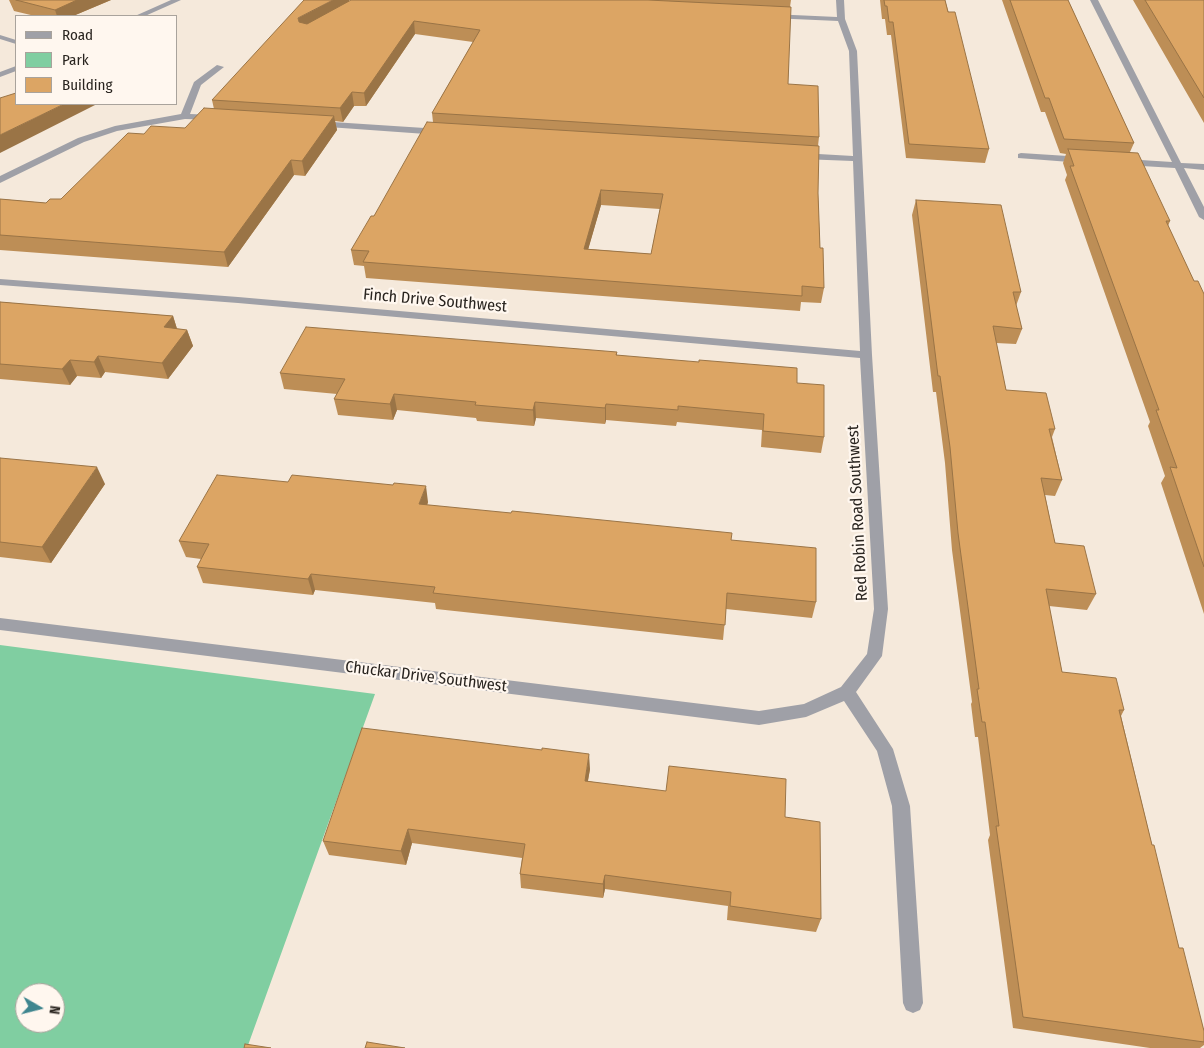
<!DOCTYPE html>
<html>
<head>
<meta charset="utf-8">
<style>
	body { margin:0 }
	#map { position:relative; width:1204px; height:1048px; overflow:hidden; background:#f5e9db; font-family:"Fira Sans Condensed",sans-serif }
	canvas { display:block }
	.legend { position:absolute; left:15px; top:15px; width:162px; height:90px; box-sizing:border-box; background:#fff7ef; border:1px solid #a9a39c; margin:0; padding:6px 9px; list-style:none; font-size:15px; color:#29241f }
	.legend li { display:flex; align-items:center; gap:10px; height:25px }
	.legend b { width:25px; border:1px solid #a9a39c }
	.north { position:absolute; left:15px; top:983px; width:50px; height:50px; box-sizing:border-box; background:#fff7ef; border:1px solid #a9a39c; border-radius:50%; rotate:98deg; font-size:14px; font-weight:700; line-height:20px; text-align:center; color:#29241f }
	.north::after { content:''; display:block; margin:auto; width:18px; height:22px; background:#3f868f; clip-path:polygon(50% 0,100% 100%,50% 72%,0 100%) }
</style>
</head>
<body>
<div id="map">
<canvas width="1204" height="1048"></canvas>
<ul class="legend">
<li><b style="height:6px;background:#9fa0a7"></b>Road</li>
<li><b style="height:14px;background:#80cea1"></b>Park</li>
<li><b style="height:14px;background:#dca564"></b>Building</li>
</ul>
<div class="north">N</div>
</div>
<script>
const g = document.querySelector('canvas').getContext('2d');
g.lineJoin = 'round';
function fill(path, color) { g.fillStyle = color; g.fill(path, 'evenodd'); }
const poly = rows => new Path2D(rows.map(r => 'M' + r).join(''));
function strokePath(path, color, width, dash) { g.strokeStyle = color; g.lineWidth = width; g.lineCap = dash ? 'butt' : 'round'; g.setLineDash(dash || []); g.stroke(path); }
function drawText(font, color, halo, rows, align = 'center') {
  g.font = font + ' "Fira Sans Condensed",sans-serif'; g.lineWidth = 4.5; g.setLineDash([]); g.textBaseline = 'middle'; g.strokeStyle = halo; g.fillStyle = color; for (const [text, x, y, turn = 0] of rows) {
    g.save(); g.translate(x, y); g.rotate((+turn || 0) * Math.PI / 180); g.textAlign = isNaN(turn) ? turn : align; if (halo) g.strokeText(text, 0, 0); g.fillText(text, 0, 0); g.restore();
  }
}
fill(poly([
	[0,645,375,694,247,1048,0,1048],
	[25,993,55,993,55,1023,25,1023]
]), '#80cea1');
fill(poly([
	[836,0,844,0,845,19,857,51,872,355,888,609,882,656,856,692,893,749,910,806,923,1003,920,1010,913,1013,906,1010,903,1003,892,806,877,751,844,701,806,717,759,725,0,630,0,618,759,711,804,704,841,687,867,654,874,609,860,358,238,303,0,285,0,279,238,297,860,351,853,161,801,159,796,156,801,153,853,156,849,51,838,21,771,18,767,16,771,14,837,17,836,0],
	[1090,0,1098,0,1181,163,1204,164,1204,170,1184,168,1204,207,1204,220,1199,217,1175,168,1125,165,1120,162,1125,159,1172,162,1090,0],
	[217,65,224,67,201,85,190,114,213,115,216,116,216,120,185,119,117,131,84,142,0,183,0,176,78,138,115,126,181,114,194,82,217,65],
	[317,121,440,129,444,132,440,135,314,126,313,124,317,121],
	[1021,153,1083,157,1088,160,1083,163,1018,158,1018,154,1021,153]
]), '#9fa0a7');
fill(poly([
	[171,0,181,0,145,16,135,16,171,0],
	[0,35,16,40,16,44,0,39,0,35],
	[16,66,16,71,0,77,0,72,16,66]
]), '#9fa0a7');
fill(poly([
	[9,0,111,0,73,16,35,16,14,11],
	[351,0,791,0,790,7,788,84,819,137,818,146,818,193,820,248,824,288,821,303,801,302,800,311,366,278,364,266,354,265,351,250,374,216,433,122,432,113,473,42,415,34,366,106,354,106,343,122,335,121,337,130,305,176,294,175,228,267,0,250,0,199,46,203,61,199,144,134,185,128,214,109,212,100],
	[601,205,660,209,651,254,588,249],
	[880,0,945,0,989,149,985,163,906,158,891,35,887,35,885,19,882,19],
	[1002,0,1068,0,1134,143,1130,152,1170,221,1168,226,1194,281,1204,294,1204,614,1161,483,1165,476,1148,426,1150,422,1065,180,1067,175,1063,163,1066,154,1060,153,1045,112,1041,112],
	[1133,0,1204,0,1204,123],
	[916,200,1021,292,1016,306,1022,329,1016,344,996,343,1006,390,1055,429,1052,437,1062,480,1055,496,1045,495,1055,543,1096,594,1087,610,1049,606,1062,672,1124,710,1121,716,1152,845,1179,948,1204,1031,1204,1045,1200,1048,1150,1048,1013,1028,988,840,990,835,978,737,975,737,971,704,972,702,952,550,945,463,936,392,933,392,912,215],
	[0,302,173,316,177,329,187,330,193,346,168,379,105,372,101,378,77,376,70,385,0,379],
	[617,352,617,355,797,383,824,437,821,453,761,447,762,430,677,422,676,426,606,420,605,424,536,418,534,426,477,421,476,418,397,410,393,420,338,415,334,399,337,394,284,389,280,373],
	[0,458,105,484,51,563,0,557],
	[428,502,427,505,731,540,816,602,812,618,726,609,723,640,436,609,435,603,315,590,313,595,203,583,197,567,201,559,186,557,179,541],
	[590,769,588,781,785,817,821,919,816,932,727,920,728,906,605,889,603,898,521,888,520,874,522,858,412,843,406,865,329,855,323,841]
]), '#bd8e56');
fill(poly([
	[77,0,111,0,73,16,57,16,55,10],
	[333,0,349,0,349,5,301,31,298,18],
	[414,21,415,34,366,106,364,93],
	[352,92,354,106,343,122,340,108],
	[64,104,97,104,0,153,0,135],
	[334,116,337,130,305,176,302,161],
	[291,160,294,175,228,267,224,252],
	[601,190,601,205,584,264,584,249],
	[173,316,178,332,164,327],
	[187,330,193,346,168,379,162,363],
	[98,356,105,372,101,378,94,362],
	[70,360,77,376,70,385,62,369],
	[394,394,397,410,393,420,390,404],
	[535,402,536,418,534,426,533,410],
	[606,404,606,420,605,424,605,408],
	[97,467,105,484,51,563,42,547],
	[426,486,428,502,422,520,419,504],
	[311,574,315,590,313,595,308,579],
	[589,754,590,769,585,796,585,781],
	[408,829,412,843,406,865,401,851],
	[605,875,605,889,603,898,603,884]
]), '#9a7446');
const building = poly([
	[16,0,77,0,55,10,16,0],
	[304,0,333,0,298,18,299,22,307,24,351,0,648,0,791,7,788,84,818,86,819,137,432,113,480,30,414,21,364,93,352,92,340,108,212,100,304,0],
	[884,0,945,0,948,12,955,12,989,149,909,144,893,22,889,22,887,6,885,6,884,0],
	[1010,0,1068,0,1134,143,1064,139,1049,98,1045,98,1010,0],
	[1145,0,1204,0,1204,98,1145,0],
	[16,93,16,104,64,104,0,135,0,98,16,93],
	[204,108,334,116,302,161,291,160,224,252,0,235,0,199,46,203,50,199,61,199,128,133,144,134,151,126,185,128,204,108],
	[427,122,819,146,818,193,820,248,823,248,824,288,802,286,802,296,363,262,369,251,351,250,371,216,374,216,427,122],
	[601,190,663,194,651,254,584,249,601,190],
	[1068,149,1138,153,1170,221,1166,221,1194,281,1198,281,1204,294,1204,567,1170,467,1177,468,1156,410,1159,410,1070,166,1074,166,1068,149],
	[916,200,1001,205,1021,292,1013,292,1022,329,993,326,1006,390,1046,393,1055,429,1049,429,1062,480,1041,478,1055,543,1084,546,1096,594,1046,589,1062,672,1116,678,1124,710,1119,710,1152,845,1154,845,1179,948,1183,948,1204,1031,1204,1042,1023,1017,996,826,999,826,985,722,982,722,977,689,979,689,958,533,950,447,940,376,938,376,916,200],
	[0,302,173,316,164,327,187,330,162,363,98,356,94,362,70,360,62,369,0,364,0,302],
	[306,327,617,352,616,355,699,362,699,360,797,368,797,383,824,385,824,437,763,431,764,414,678,406,678,410,606,404,605,408,535,402,533,410,475,405,476,402,394,394,390,404,334,399,345,379,280,373,306,327],
	[0,458,97,467,42,547,0,542,0,458],
	[217,475,288,482,292,475,393,485,394,483,426,486,419,504,511,513,512,511,732,533,731,540,816,548,816,602,727,593,725,625,433,593,435,587,311,574,308,579,197,567,209,544,179,541,217,475],
	[362,728,542,750,542,748,589,754,585,781,666,791,669,766,786,779,785,817,820,822,821,919,730,906,731,892,605,875,603,884,520,874,525,844,408,829,401,851,323,841,362,728],
	[367,1042,405,1048,365,1048,367,1042],
	[245,1044,271,1048,244,1048,245,1044]
]);
fill(building, '#dca564');
strokePath(building, '#9a7446', 1);
drawText('16px', '#29241f', '#fff7ef', [
	["Finch Drive Southwest",435,301,5],
	["Red Robin Road Southwest",858,513,-93],
	["Chuckar Drive Southwest",426,677,7]
]);
</script>
</body>
</html>
